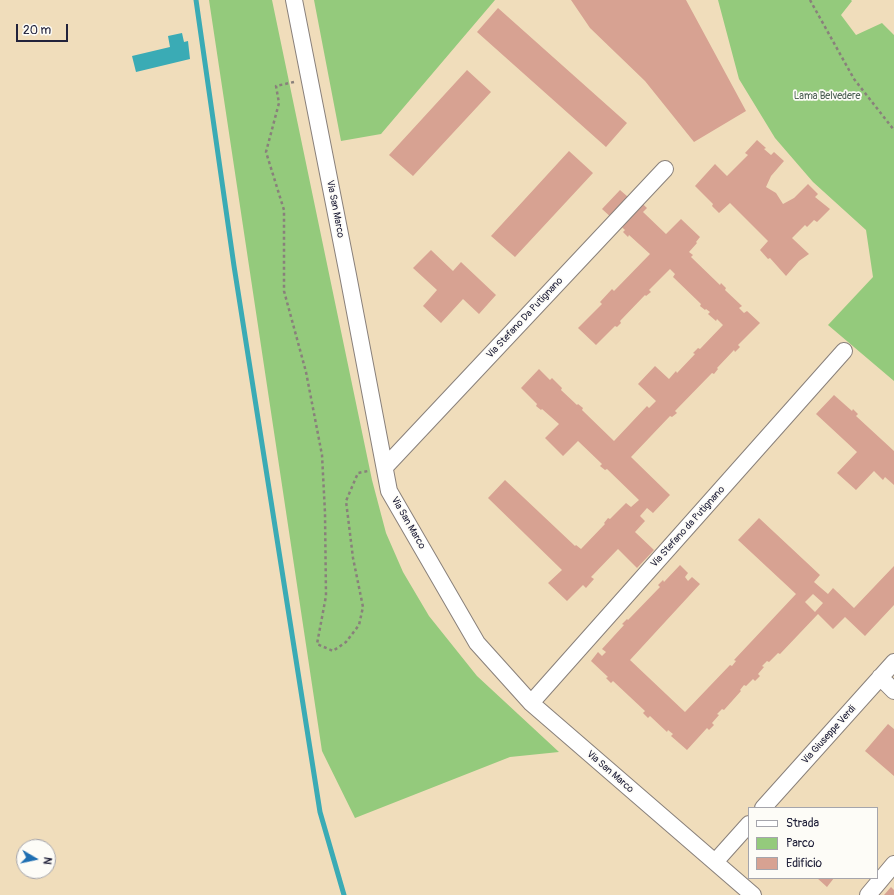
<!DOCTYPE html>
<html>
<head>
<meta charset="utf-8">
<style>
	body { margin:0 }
	#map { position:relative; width:894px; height:895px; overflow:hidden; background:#f0ddbb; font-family:Pangolin,sans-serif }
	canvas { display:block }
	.legend { position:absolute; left:748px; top:807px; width:130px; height:72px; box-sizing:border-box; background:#fdfcf7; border:1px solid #a5a5ac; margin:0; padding:5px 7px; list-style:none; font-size:12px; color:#22223b }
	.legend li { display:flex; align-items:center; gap:8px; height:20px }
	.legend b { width:20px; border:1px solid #a5a5ac }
	.north { position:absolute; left:16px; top:839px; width:40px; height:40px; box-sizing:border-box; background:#fdfcf7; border:1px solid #a5a5ac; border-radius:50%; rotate:99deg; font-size:11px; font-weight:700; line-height:16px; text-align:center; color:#22223b }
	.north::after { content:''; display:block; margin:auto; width:14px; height:18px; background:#1f6fb2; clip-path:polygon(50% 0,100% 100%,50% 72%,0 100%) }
	.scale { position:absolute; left:16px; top:24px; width:52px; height:18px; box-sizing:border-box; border:2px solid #22223b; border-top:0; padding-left:5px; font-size:12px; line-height:14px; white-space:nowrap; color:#22223b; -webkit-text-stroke:3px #fdfcf7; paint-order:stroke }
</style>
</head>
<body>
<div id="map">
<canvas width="894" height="895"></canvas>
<ul class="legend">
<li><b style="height:5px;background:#fff"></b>Strada</li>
<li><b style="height:11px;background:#94ca7c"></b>Parco</li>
<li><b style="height:11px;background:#d7a292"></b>Edificio</li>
</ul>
<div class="north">N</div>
<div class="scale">20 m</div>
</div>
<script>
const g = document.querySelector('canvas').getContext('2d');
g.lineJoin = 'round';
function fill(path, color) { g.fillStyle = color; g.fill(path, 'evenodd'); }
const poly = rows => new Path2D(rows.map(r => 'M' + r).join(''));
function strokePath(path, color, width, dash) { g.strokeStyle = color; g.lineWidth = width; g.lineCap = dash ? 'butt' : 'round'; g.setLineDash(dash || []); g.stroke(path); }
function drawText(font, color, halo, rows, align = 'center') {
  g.font = font + ' Pangolin,sans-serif'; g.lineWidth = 3.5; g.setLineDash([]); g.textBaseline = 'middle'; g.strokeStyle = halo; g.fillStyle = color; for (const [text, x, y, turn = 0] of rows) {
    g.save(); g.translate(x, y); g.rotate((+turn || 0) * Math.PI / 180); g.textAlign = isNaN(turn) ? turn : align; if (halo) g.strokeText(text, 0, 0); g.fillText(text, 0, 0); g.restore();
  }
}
fill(poly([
	[209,0,272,0,372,480,386,533,403,572,429,616,477,676,559,752,510,757,355,818,322,751],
	[314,0,495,0,381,134,341,141],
	[718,0,851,0,852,1,841,15,856,35,882,23,894,35,894,381,828,325,873,277,866,230,813,182,775,138,739,79]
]), '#94ca7c');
fill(poly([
	[182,33,184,42,188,41,190,59,136,72,132,56,170,47,168,36]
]), '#3aabb5');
strokePath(poly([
	[196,0,234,266,320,812,344,895]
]), '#3aabb5', 5);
fill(poly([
	[571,0,686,0,746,111,694,142,645,81,590,28],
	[498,8,627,123,606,147,477,32],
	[467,70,491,92,413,176,389,155],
	[757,140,766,148,764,149,771,155,774,152,784,161,771,176,766,187,776,193,783,204,794,198,808,184,818,194,815,197,830,209,817,222,814,220,807,227,805,225,792,238,809,254,799,261,786,276,770,258,768,259,760,250,768,241,730,203,719,213,712,206,713,204,695,186,715,164,727,176,748,155,745,153],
	[569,151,593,173,515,257,491,236],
	[620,190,628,197,631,193,647,208,643,212,666,234,681,219,700,237,696,242,697,243,689,252,693,255,691,257,720,285,721,283,726,288,725,290,742,306,739,308,744,313,747,311,760,323,738,345,740,347,735,352,734,350,717,368,718,369,714,374,712,373,675,411,677,413,672,417,670,416,631,457,670,495,653,513,647,508,640,516,645,521,635,532,654,550,637,568,618,549,591,577,594,579,586,588,583,585,567,601,548,583,562,570,488,498,505,480,575,546,576,545,581,549,605,524,604,523,608,518,610,519,626,503,631,507,639,500,607,469,605,470,600,466,602,464,578,441,563,456,545,438,559,424,542,409,541,410,536,406,537,404,521,388,539,369,550,380,552,378,562,388,561,390,577,405,578,404,583,408,582,410,614,441,647,406,649,408,656,401,638,384,655,366,669,379,676,371,677,373,695,354,693,353,698,348,700,349,723,325,717,319,716,321,708,314,710,312,706,309,705,310,700,306,701,304,673,277,675,274,670,269,649,290,651,292,646,296,645,295,620,321,621,323,617,327,615,326,596,345,578,328,602,304,600,302,612,289,614,291,650,254,629,235,628,237,623,232,625,230,602,209],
	[431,250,453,271,461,262,496,295,479,314,463,299,441,323,423,306,437,290,413,268],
	[834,395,852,411,853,409,858,414,856,416,894,451,894,485,885,477,883,480,874,471,856,490,837,473,857,452,816,414],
	[759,518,820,575,814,582,828,594,833,588,854,608,894,566,894,605,865,636,845,617,833,629,818,614,780,654,778,653,769,662,767,661,762,666,764,667,758,674,760,676,755,681,753,679,746,686,744,685,740,690,741,691,724,710,722,709,717,714,719,715,712,723,714,725,709,730,707,728,687,750,671,736,673,734,668,730,667,732,650,716,648,718,643,713,645,711,613,681,611,683,606,678,608,677,591,661,598,652,602,656,606,652,602,649,624,625,622,624,627,619,628,620,660,587,658,585,663,580,664,582,680,565,688,573,685,577,688,581,692,577,700,584,630,660,685,712,730,665,732,666,736,661,734,660,796,594,738,540],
	[813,594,823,603,815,612,805,602],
	[888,724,894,729,894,776,865,751],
	[817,878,834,878,827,887],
	[891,887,894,890,894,895,884,895]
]), '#d7a292');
const minor = poly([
	[294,0,348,275,389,491,477,643,531,703,753,895],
	[385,467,665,169],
	[880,677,894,691],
	[531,703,844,351],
	[763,808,894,662],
	[715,862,749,824],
	[868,895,894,864]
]);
strokePath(minor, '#89807b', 18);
strokePath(poly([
	[810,0,854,79,894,130],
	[294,82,276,86,279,103,266,152,284,210,284,291,306,372,322,455,325,513,326,596,317,644,333,651,346,642,359,625,363,607,353,558,346,501,358,473,368,471]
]), '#89807b', 2.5, [3, 3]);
strokePath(minor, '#fff', 16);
drawText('10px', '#4a5d52', '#fdfcf7', [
	["Lama Belvedere",827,96]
]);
drawText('10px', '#22223b', '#fdfcf7', [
	["Via San Marco",335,209,79],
	["Via Stefano Da Putignano",525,318,-47],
	["Via San Marco",408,523,60],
	["Via Stefano da Putignano",688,527,-48],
	["Via Giuseppe Verdi",829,735,-48],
	["Via San Marco",610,772,41]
]);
</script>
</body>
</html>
